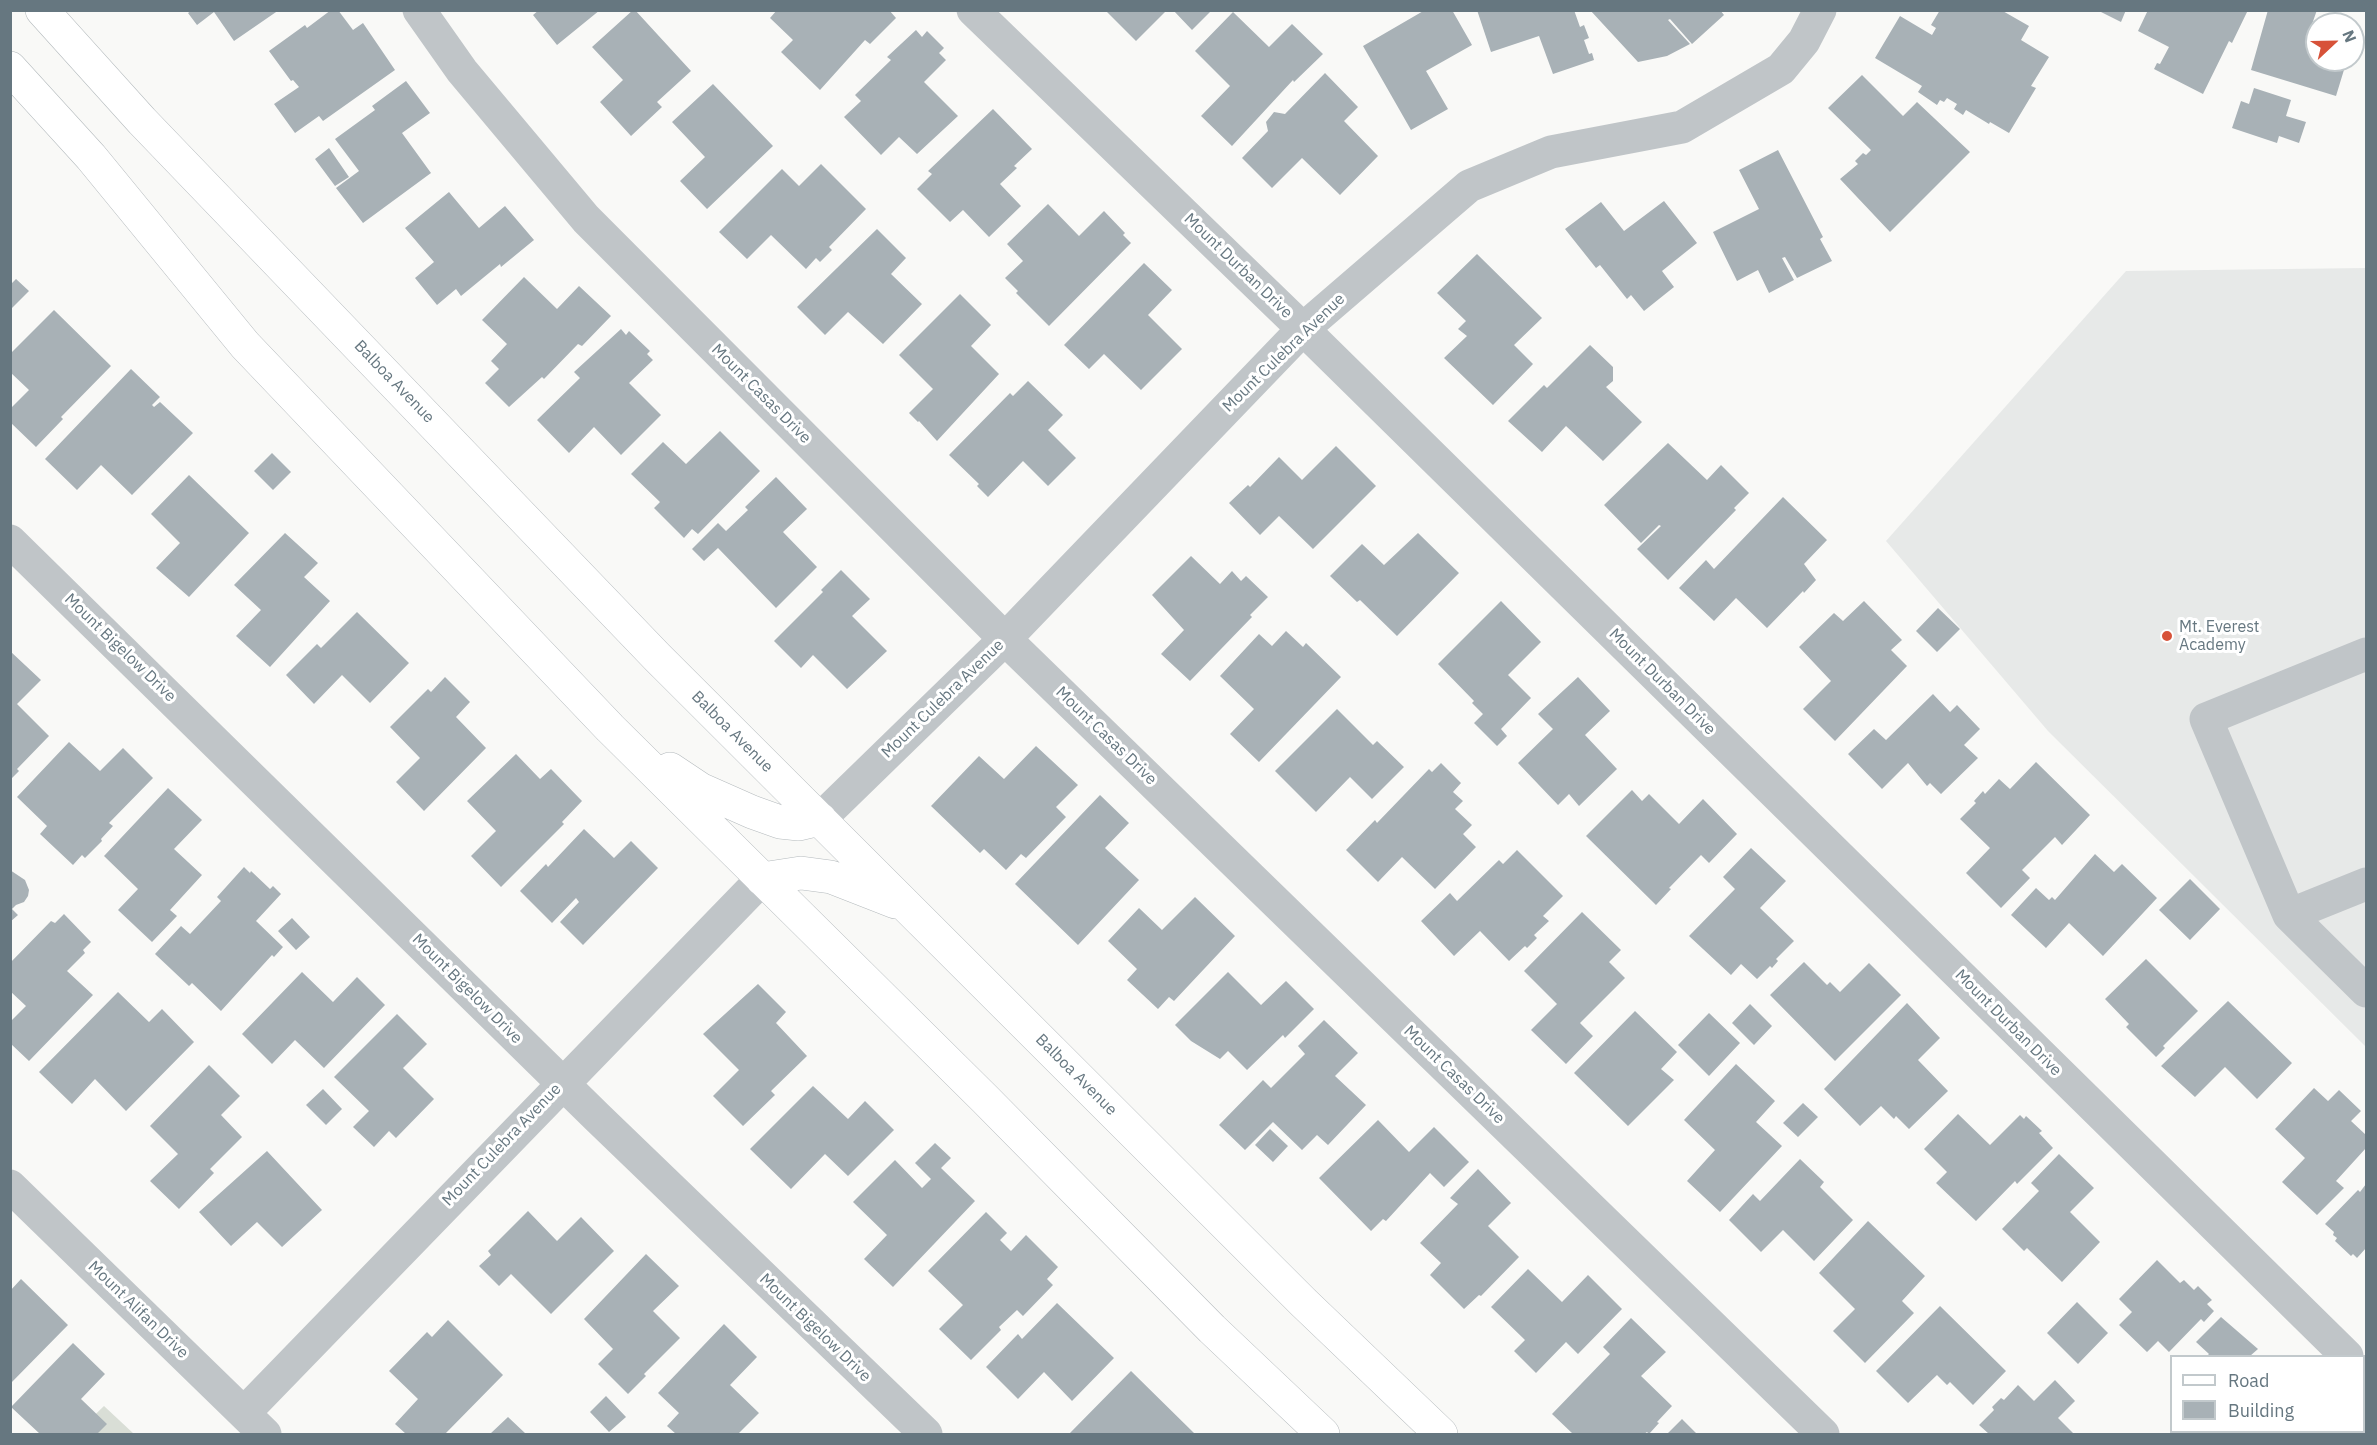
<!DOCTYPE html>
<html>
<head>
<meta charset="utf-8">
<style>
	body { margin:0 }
	#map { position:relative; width:2377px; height:1445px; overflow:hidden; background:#f9f9f7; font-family:"IBM Plex Sans",sans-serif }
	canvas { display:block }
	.frame { position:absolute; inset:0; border:12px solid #667780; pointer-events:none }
	.legend { position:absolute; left:2170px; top:1355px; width:195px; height:78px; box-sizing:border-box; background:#fff; border:2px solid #c2c9cc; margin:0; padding:8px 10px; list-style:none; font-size:18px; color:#667780 }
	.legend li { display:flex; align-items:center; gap:12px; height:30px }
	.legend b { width:30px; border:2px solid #c2c9cc }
	.north { position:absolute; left:2305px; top:12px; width:60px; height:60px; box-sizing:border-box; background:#fff; border:2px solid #c2c9cc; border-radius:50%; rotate:68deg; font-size:16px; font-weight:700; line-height:24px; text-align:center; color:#667780 }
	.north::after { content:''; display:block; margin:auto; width:21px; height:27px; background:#d75239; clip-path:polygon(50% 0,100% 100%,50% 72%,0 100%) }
</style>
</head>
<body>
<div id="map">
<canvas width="2377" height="1445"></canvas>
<div class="frame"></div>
<ul class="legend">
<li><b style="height:8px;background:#fff"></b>Road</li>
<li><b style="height:16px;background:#a8b1b6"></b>Building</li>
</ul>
<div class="north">N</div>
</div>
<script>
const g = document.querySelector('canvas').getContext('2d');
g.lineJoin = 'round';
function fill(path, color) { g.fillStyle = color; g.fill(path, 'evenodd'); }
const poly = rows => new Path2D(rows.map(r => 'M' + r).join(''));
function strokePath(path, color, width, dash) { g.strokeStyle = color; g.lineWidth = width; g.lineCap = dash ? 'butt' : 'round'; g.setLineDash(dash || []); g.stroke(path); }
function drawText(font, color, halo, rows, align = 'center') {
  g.font = font + ' "IBM Plex Sans",sans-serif'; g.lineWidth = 6; g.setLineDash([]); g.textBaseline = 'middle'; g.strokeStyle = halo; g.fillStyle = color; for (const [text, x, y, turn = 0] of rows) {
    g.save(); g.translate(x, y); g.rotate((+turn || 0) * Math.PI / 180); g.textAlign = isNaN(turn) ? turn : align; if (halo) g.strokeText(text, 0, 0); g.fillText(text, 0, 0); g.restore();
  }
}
fill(poly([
	[2366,268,2366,1047,2048,731,1886,541,2126,271]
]), '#e7e9e8');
fill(poly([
	[104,1406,134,1434,75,1434]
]), '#d9ded6');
fill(poly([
	[192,10,279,10,234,41,214,12,197,25,188,13],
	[331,10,338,10,353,30,363,23,395,70,323,121,319,116,295,133,274,104,299,87,293,80,291,81,269,51,305,25,307,28],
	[539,10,600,10,557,45,533,15],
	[633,10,635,10,691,71,657,102,662,107,631,136,600,102,623,80,592,47],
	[777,10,889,10,896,18,870,44,865,40,820,90,781,52,793,40,770,18],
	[1105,10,1167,10,1136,41],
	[1173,10,1212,10,1192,30],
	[1425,10,1452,10,1472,45,1426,71,1448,109,1411,130,1363,46],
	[1477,10,1574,10,1580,27,1584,25,1589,38,1584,40,1589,54,1592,53,1594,60,1553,74,1539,36,1491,52],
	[1590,10,1720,10,1724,15,1692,44,1670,19,1668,20,1690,44,1667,56,1638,62],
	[1940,10,2001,10,2029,26,2021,40,2049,57,2031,86,2036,88,2009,133,1990,122,1989,124,1966,110,1963,115,1954,109,1957,104,1947,98,1944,102,1940,100,1937,105,1918,92,1922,86,1875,58,1900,16,1932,35,1936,28,1931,25],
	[2097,10,2126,10,2121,22],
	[2148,10,2248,10,2232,43,2229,41,2203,94,2154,69,2157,63,2160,64,2169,47,2138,31],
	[2268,10,2317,10,2311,27,2317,29,2315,38,2317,39,2317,60,2347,60,2336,96,2251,70],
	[1233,12,1269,47,1292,24,1323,54,1294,82,1293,80,1232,146,1201,116,1230,86,1195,51],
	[916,30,922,37,927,31,944,48,939,53,946,60,924,82,958,116,917,154,899,137,881,155,844,117,861,101,855,95,891,60,887,57],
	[1325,73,1358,107,1344,121,1378,156,1340,195,1302,158,1272,188,1242,158,1268,131,1266,122,1274,112,1285,114],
	[1862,75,1903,116,1917,102,1970,152,1890,232,1840,179,1858,164,1855,161,1863,153,1866,155,1871,150,1828,108],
	[406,81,430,113,402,133,431,173,363,223,336,188,359,171,335,139,375,110,372,106],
	[713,84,773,146,707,209,680,181,705,157,672,122],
	[2254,88,2291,100,2286,116,2306,122,2299,143,2279,136,2277,143,2232,128,2241,101,2249,104],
	[993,109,1032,149,1014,166,1017,168,1000,184,1021,206,989,237,963,210,950,222,917,189,932,174,928,171],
	[329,148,349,177,335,186,315,159],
	[1778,150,1823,237,1820,239,1832,261,1797,278,1785,257,1782,258,1794,280,1769,293,1758,270,1737,281,1713,232,1759,209,1739,170],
	[821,164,866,209,829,247,832,250,820,262,816,258,806,269,771,235,747,259,719,232,782,169,799,186],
	[449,192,479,228,505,206,534,240,501,267,500,264,461,296,456,289,437,305,415,278,434,262,405,228],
	[1664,201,1697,243,1662,271,1674,287,1644,311,1631,295,1627,299,1600,265,1596,268,1565,229,1601,202,1624,231],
	[1048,204,1079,236,1104,211,1125,233,1123,235,1131,243,1049,326,1016,293,1018,291,1005,278,1023,261,1007,244],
	[877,229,906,258,891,274,922,304,883,344,848,312,825,335,797,307],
	[1477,254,1542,318,1514,345,1533,364,1493,405,1444,358,1467,336,1458,329,1466,321,1437,293],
	[1144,263,1172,290,1148,315,1182,349,1141,390,1104,354,1089,369,1064,345],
	[524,277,557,309,579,286,611,316,582,346,578,344,544,379,542,377,509,407,485,383,499,369,491,361,507,344,482,320],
	[16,279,29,291,10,310,10,285],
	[960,294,991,325,971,346,999,374,937,441,919,421,918,422,909,413,933,389,899,355],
	[54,310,111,366,61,417,63,419,36,447,10,422,10,409,29,390,10,372,10,354],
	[621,329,626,335,629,331,650,351,647,354,653,360,629,383,661,415,621,455,594,427,569,453,537,420,580,378,574,372],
	[1590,345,1613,367,1613,381,1606,387,1642,422,1603,461,1566,426,1542,452,1508,421,1544,385,1547,388],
	[131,369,160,397,152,405,154,407,160,402,193,433,132,495,101,465,77,490,45,459],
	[1028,381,1063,415,1048,430,1076,458,1048,486,1023,461,988,497,977,486,979,484,949,455,1010,393,1013,396],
	[720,431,760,471,698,534,692,529,684,538,654,508,660,502,631,474,663,442,686,464],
	[1668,443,1707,480,1721,465,1749,493,1734,508,1736,510,1668,580,1637,549,1661,526,1659,525,1641,543,1604,505],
	[1336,446,1376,486,1313,549,1279,516,1260,535,1229,503,1248,485,1250,487,1279,457,1302,480],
	[272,453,291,472,273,490,254,471],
	[189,475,249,533,189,597,156,568,180,543,151,514],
	[776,477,807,509,783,532,817,567,776,608,718,548,704,561,692,549,718,523,726,531,748,510,745,507],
	[1783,497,1827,540,1804,564,1816,580,1804,593,1803,591,1767,628,1736,598,1714,621,1679,588,1706,560,1714,569],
	[285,533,318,563,304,577,330,601,270,667,236,636,261,610,234,585],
	[1418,533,1459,573,1397,636,1360,600,1357,602,1330,576,1362,544,1384,565],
	[1191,556,1220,584,1232,571,1241,581,1246,576,1268,597,1250,615,1252,617,1190,681,1161,654,1184,630,1152,595],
	[841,570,870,599,852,616,887,651,847,689,813,655,801,668,774,641,823,592,821,590],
	[1501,601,1541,642,1508,675,1531,698,1501,729,1507,736,1497,746,1474,723,1483,714,1472,703,1474,701,1438,664],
	[1864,601,1902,640,1891,650,1907,666,1835,741,1803,709,1831,681,1799,647,1834,613,1843,621],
	[1938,608,1960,629,1937,652,1916,631],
	[357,612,409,663,370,703,342,675,314,704,286,675,317,644,321,648],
	[1286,631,1303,647,1306,643,1341,677,1259,762,1230,734,1254,709,1220,676,1259,634,1272,646],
	[10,651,41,680,17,704,49,736,17,769,19,771,10,780],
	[445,677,470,702,456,717,486,748,424,811,396,782,420,758,390,727,428,689,431,692],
	[1578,677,1610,711,1585,735,1617,769,1579,806,1569,794,1558,805,1518,763,1553,729,1538,714],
	[1933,694,1950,712,1957,705,1980,729,1964,745,1978,758,1941,794,1930,783,1927,786,1908,763,1882,789,1848,754,1874,729,1886,740],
	[1337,709,1373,745,1377,741,1404,767,1372,799,1350,777,1316,812,1275,771],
	[69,742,100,771,123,748,153,778,109,823,113,826,101,839,102,841,85,858,82,855,73,865,40,834,47,826,17,797],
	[1036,746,1078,785,1056,807,1066,817,1026,858,1021,854,1006,870,984,849,980,853,931,806,979,756,1004,779],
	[516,754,540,779,551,769,582,801,562,822,564,824,501,887,471,856,496,831,467,801],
	[2036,762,2090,815,2062,845,2055,837,2022,870,2030,878,2001,908,1966,873,1990,848,1960,819,1976,803,1974,801,1983,791,1985,794,1999,779,2010,789],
	[1441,763,1461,783,1453,792,1463,801,1455,809,1472,825,1463,834,1476,847,1435,889,1402,857,1378,882,1346,850,1375,820,1377,823,1429,769,1432,772],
	[168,788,202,820,174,849,202,875,170,910,177,916,152,942,118,910,138,889,104,856],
	[1632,790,1642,801,1649,794,1679,824,1703,799,1737,834,1709,863,1701,855,1669,888,1671,889,1656,905,1586,836],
	[1100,795,1129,823,1105,848,1139,880,1078,945,1015,884],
	[584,829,614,858,631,841,658,868,583,945,560,922,579,902,576,898,552,923,520,891,546,864,548,867],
	[1751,848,1786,881,1760,908,1794,941,1776,959,1778,961,1772,968,1770,966,1757,979,1741,964,1731,975,1689,936,1735,889,1723,877],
	[1517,850,1563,896,1543,916,1549,921,1534,935,1537,938,1527,948,1525,946,1509,961,1480,931,1454,956,1421,921,1450,893,1457,901,1499,860,1503,864],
	[2095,854,2114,872,2122,864,2157,898,2103,956,2069,923,2046,948,2011,915,2036,888,2049,900,2052,897,2055,900],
	[244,867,250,873,251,871,270,889,273,886,281,894,256,921,283,947,274,957,272,955,221,1011,192,983,189,986,155,954,181,926,190,934,221,901,217,897],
	[10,870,25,880,29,890,28,896,24,902,16,905,12,909,18,915,10,922],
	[2190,879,2220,909,2190,940,2159,910],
	[1195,897,1235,936,1174,1001,1169,997,1158,1009,1127,980,1137,969,1108,941,1139,908,1162,930],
	[1582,912,1621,950,1609,962,1625,978,1580,1023,1593,1036,1566,1064,1531,1030,1557,1004,1524,971],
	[64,914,91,942,83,950,85,953,67,971,93,995,29,1061,10,1043,10,1022,26,1006,10,991,10,963,51,921,55,923],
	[292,918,310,937,296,950,278,931],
	[2146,959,2198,1011,2163,1046,2165,1048,2156,1057,2126,1027,2129,1024,2105,999],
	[1804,962,1827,985,1830,982,1840,992,1869,963,1901,995,1835,1061,1770,995],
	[302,972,333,1002,357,977,385,1005,324,1068,295,1040,272,1064,242,1034],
	[1228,972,1261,1005,1286,981,1314,1009,1285,1038,1283,1035,1247,1070,1228,1051,1220,1059,1191,1041,1175,1025],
	[758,984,786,1012,776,1023,807,1056,771,1091,775,1095,743,1126,713,1096,739,1070,703,1034],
	[118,992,149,1022,162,1009,194,1042,126,1111,95,1079,72,1104,39,1072],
	[2228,1001,2292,1063,2257,1099,2225,1067,2195,1097,2161,1066],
	[1907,1003,1940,1038,1918,1060,1948,1091,1909,1129,1896,1116,1894,1119,1881,1106,1860,1126,1824,1089],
	[1750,1004,1772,1026,1754,1045,1732,1023],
	[1635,1011,1677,1052,1661,1069,1674,1080,1628,1126,1574,1073],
	[1709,1013,1740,1043,1709,1076,1678,1045],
	[397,1014,427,1044,403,1068,434,1099,396,1138,389,1131,374,1147,353,1127,369,1111,334,1077],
	[1324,1020,1358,1053,1335,1076,1366,1105,1328,1145,1317,1135,1302,1150,1273,1122,1245,1150,1219,1125,1263,1080,1271,1088,1305,1054,1298,1046],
	[1736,1064,1775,1101,1756,1122,1782,1146,1720,1212,1687,1181,1715,1150,1684,1120],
	[209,1065,240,1096,221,1115,242,1137,210,1169,214,1173,179,1209,150,1181,178,1154,150,1126],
	[813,1086,848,1119,865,1101,894,1130,848,1176,825,1154,791,1189,750,1149],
	[2314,1088,2328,1101,2339,1090,2361,1111,2351,1121,2366,1135,2366,1148,2336,1181,2344,1188,2317,1215,2282,1182,2305,1158,2275,1129],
	[323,1089,342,1109,326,1125,306,1105],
	[1803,1103,1818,1117,1798,1137,1783,1123],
	[1958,1114,1990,1145,2020,1115,2024,1119,2026,1116,2042,1131,2039,1133,2053,1148,2017,1184,2015,1181,1976,1221,1936,1183,1947,1172,1924,1149],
	[1378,1120,1409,1152,1434,1127,1469,1162,1444,1187,1430,1173,1386,1221,1383,1219,1371,1231,1319,1178],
	[1270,1129,1288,1146,1273,1162,1255,1145],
	[935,1143,951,1158,941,1168,975,1201,893,1287,864,1259,887,1235,853,1202,895,1160,922,1188,931,1179,915,1163],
	[267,1151,322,1210,282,1247,257,1222,231,1246,199,1212],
	[2059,1154,2094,1188,2070,1212,2100,1242,2062,1282,2027,1248,2024,1251,2002,1229,2039,1191,2031,1183],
	[1800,1159,1824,1182,1820,1187,1853,1220,1814,1261,1783,1230,1761,1252,1729,1220,1753,1194,1760,1201],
	[1478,1169,1511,1203,1488,1226,1519,1257,1481,1296,1479,1295,1464,1309,1430,1275,1441,1263,1420,1243,1458,1204,1450,1198],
	[2366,1184,2366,1248,2357,1258,2353,1254,2351,1256,2335,1241,2337,1238,2333,1235,2334,1232,2325,1224,2358,1190,2360,1192],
	[528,1211,557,1241,581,1217,614,1251,551,1314,511,1274,499,1286,479,1266,491,1255,488,1251],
	[986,1212,1007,1233,1000,1240,1011,1251,1026,1235,1058,1267,1047,1279,1053,1285,1023,1316,1017,1310,999,1327,1001,1330,971,1360,939,1329,963,1305,928,1271],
	[1868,1221,1925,1276,1902,1301,1914,1313,1865,1363,1833,1331,1855,1309,1819,1273],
	[646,1254,679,1286,653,1311,680,1338,644,1374,646,1376,628,1394,598,1364,613,1349,584,1319],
	[2157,1260,2180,1283,2184,1280,2194,1290,2198,1286,2212,1300,2207,1304,2214,1311,2204,1322,2201,1319,2169,1352,2158,1341,2147,1352,2119,1325,2132,1312,2119,1299],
	[1528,1269,1562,1302,1588,1275,1622,1309,1578,1354,1566,1342,1536,1373,1514,1351,1525,1340,1491,1307],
	[21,1279,68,1325,10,1384,10,1291],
	[2077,1302,2108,1333,2078,1364,2047,1333],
	[1057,1303,1114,1358,1072,1401,1044,1372,1018,1399,986,1367,1018,1334,1022,1339],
	[1940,1306,2006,1371,1973,1405,1950,1382,1947,1385,1937,1375,1908,1403,1876,1371],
	[2221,1317,2258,1349,2250,1356,2207,1356,2209,1354,2196,1342],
	[1631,1318,1666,1352,1641,1376,1672,1406,1657,1422,1659,1423,1649,1434,1647,1432,1644,1434,1573,1434,1552,1414,1610,1354,1603,1347],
	[448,1320,503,1375,445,1434,406,1434,395,1424,418,1399,389,1371,427,1332,432,1337],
	[724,1324,757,1357,730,1385,759,1413,738,1434,676,1434,667,1426,679,1413,658,1393],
	[73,1343,105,1374,81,1399,107,1424,97,1434,40,1434,11,1407],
	[1131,1371,1194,1433,1069,1434],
	[2055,1380,2075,1401,2058,1418,2074,1434,1989,1434,1979,1425,1994,1410,1992,1407,2001,1398,2004,1400,2018,1385,2034,1401],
	[606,1396,626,1417,609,1432,590,1412],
	[508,1417,526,1434,490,1434],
	[1682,1419,1697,1434,1667,1434],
	[2183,1432,2241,1432,2238,1434,2186,1434]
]), '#a8b1b6');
const major = poly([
	[42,10,142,121,657,657,1304,1303,1441,1434],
	[10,68,91,157,245,345,610,728,985,1099,1212,1329,1323,1434],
	[670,769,700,789,752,812,780,822,799,824,820,819],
	[762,879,801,873,831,877,895,902]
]);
strokePath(major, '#b4babd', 34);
strokePath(poly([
	[419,10,462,71,586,219,1005,639,1823,1434],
	[973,10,1303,329,2347,1356],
	[10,541,597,1117,926,1434],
	[820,819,1005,639,1303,329,1469,186,1551,152,1682,127,1781,69,1804,41,1820,10],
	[2366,884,2289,915,2366,991],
	[2289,915,2206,719,2366,654,2366,656],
	[10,1186,265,1434],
	[244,1413,762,879]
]), '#c0c5c8', 33);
strokePath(major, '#fff', 33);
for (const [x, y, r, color] of [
	[2167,636,6,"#d75239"]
]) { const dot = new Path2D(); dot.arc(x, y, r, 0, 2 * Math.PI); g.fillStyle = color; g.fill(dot); strokePath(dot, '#fff', 2); }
drawText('16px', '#667780', '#fff', [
	["Mount Durban Drive",1238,266,44],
	["Mount Culebra Avenue",1284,353,-44],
	["Balboa Avenue",394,382,46],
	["Mount Casas Drive",761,394,45],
	["Mount Bigelow Drive",120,648,44],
	["Mount Durban Drive",1662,682,45],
	["Mount Culebra Avenue",943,699,-44],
	["Balboa Avenue",732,732,45],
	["Mount Casas Drive",1106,736,44],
	["Mount Bigelow Drive",467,989,45],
	["Mount Durban Drive",2008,1023,45],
	["Balboa Avenue",1076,1075,45],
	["Mount Casas Drive",1454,1075,44],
	["Mount Culebra Avenue",502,1145,-46],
	["Mount Alifan Drive",138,1310,44],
	["Mount Bigelow Drive",815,1328,44]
]);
drawText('16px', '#667780', '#fff', [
	["Mt. Everest",2179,627],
	["Academy",2179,645]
], 'left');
</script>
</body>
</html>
